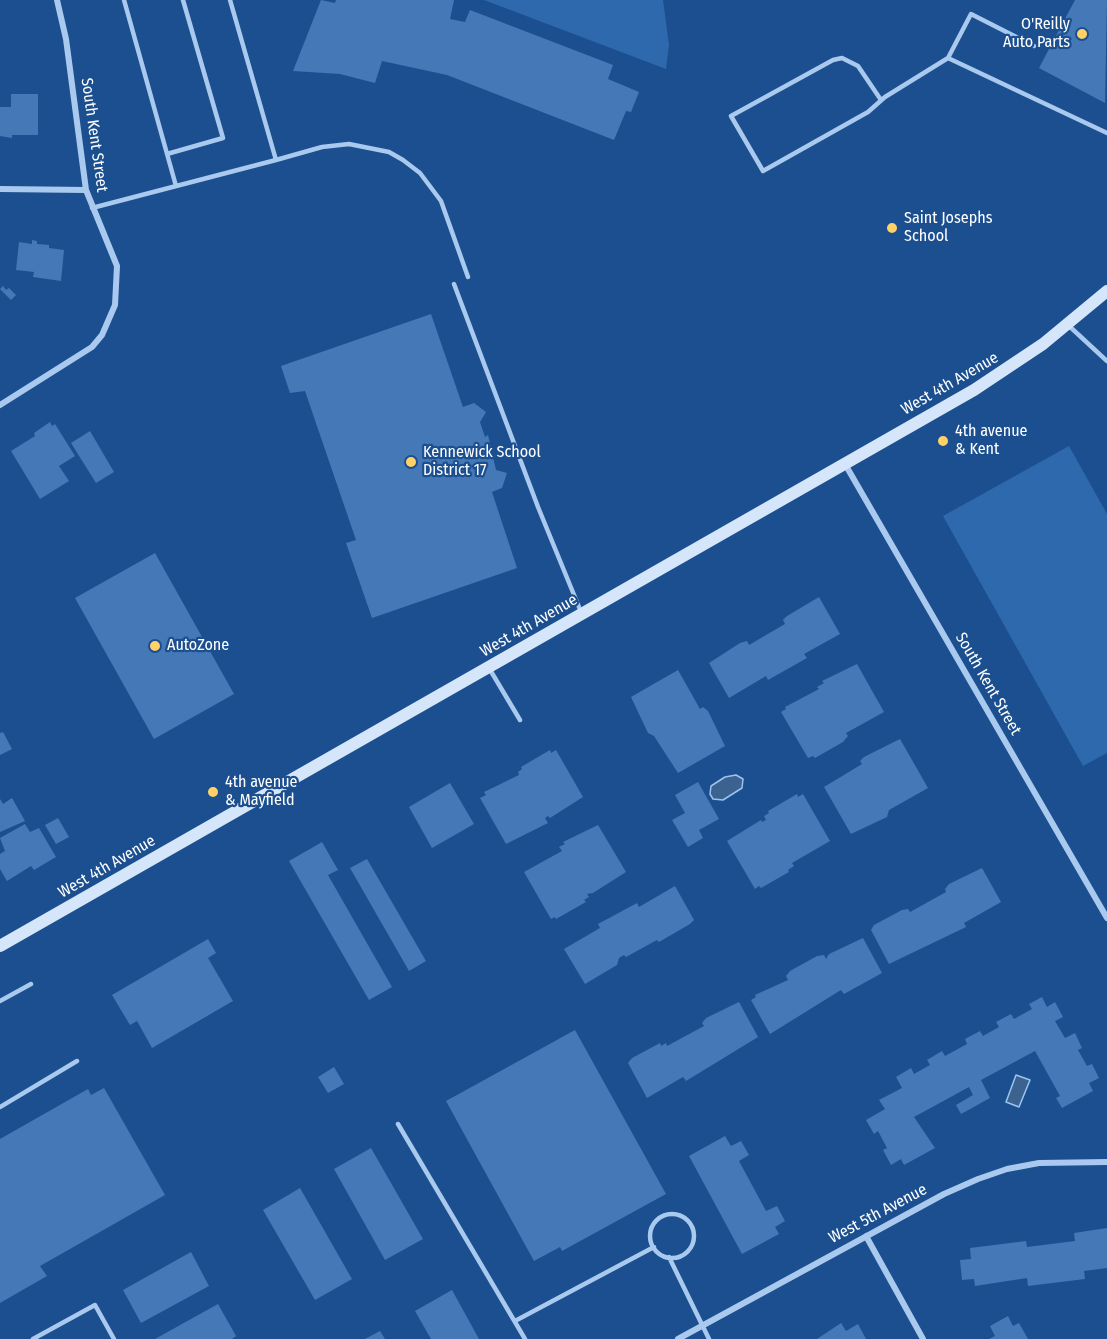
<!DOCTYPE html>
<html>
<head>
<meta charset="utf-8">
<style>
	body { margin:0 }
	canvas { display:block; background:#1b4f8f }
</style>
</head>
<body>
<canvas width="1107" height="1339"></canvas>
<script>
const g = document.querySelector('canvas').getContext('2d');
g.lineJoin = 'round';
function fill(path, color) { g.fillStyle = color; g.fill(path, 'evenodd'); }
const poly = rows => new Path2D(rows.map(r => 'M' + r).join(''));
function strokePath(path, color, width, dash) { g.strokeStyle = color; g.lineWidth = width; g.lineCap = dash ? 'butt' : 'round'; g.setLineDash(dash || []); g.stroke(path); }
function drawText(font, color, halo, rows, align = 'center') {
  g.font = font + ' "Fira Sans Condensed",sans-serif'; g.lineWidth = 4.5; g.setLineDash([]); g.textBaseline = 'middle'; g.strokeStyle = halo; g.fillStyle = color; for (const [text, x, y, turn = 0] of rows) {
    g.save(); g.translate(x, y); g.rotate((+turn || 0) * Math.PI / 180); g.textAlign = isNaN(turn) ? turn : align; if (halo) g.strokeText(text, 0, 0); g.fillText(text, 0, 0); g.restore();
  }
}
fill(poly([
	[484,0,663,0,669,45,666,69],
	[1069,446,1107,514,1107,753,1083,766,943,516]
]), '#2e69ad');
const water = poly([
	[736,775,743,779,742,788,723,800,713,799,710,794,711,786,725,777,736,775],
	[1016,1075,1030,1080,1019,1107,1006,1102,1016,1075]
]);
fill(water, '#3c6290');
strokePath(water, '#9cc4f0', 1.5);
fill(poly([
	[321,0,335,3,336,0,454,0,450,19,465,22,470,10,613,65,608,79,639,92,631,112,626,111,614,140,447,75,382,61,375,83,340,74,293,71],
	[1075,0,1107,0,1105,103,1039,68],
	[11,94,38,94,38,135,12,135,12,138,0,136,0,107,11,107],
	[32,240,37,241,37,244,49,245,49,248,64,250,61,281,33,277,34,272,16,270,19,242,32,244],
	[3,286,6,290,9,288,16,295,11,300,0,289],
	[431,314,463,407,474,403,486,412,480,422,485,437,488,435,496,470,507,473,502,488,492,492,517,568,372,618,346,543,356,540,305,391,290,393,281,366],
	[50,422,52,426,55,424,75,456,59,466,69,481,40,499,11,451,35,436,34,433],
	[90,431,114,472,96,483,71,443],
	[155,553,234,694,154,739,75,598],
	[819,597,840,634,804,654,807,658,768,680,766,676,729,698,709,663,740,643,747,641,749,645,785,624,783,620,787,616],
	[857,664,884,712,846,733,848,736,843,742,815,758,813,756,808,758,781,712,786,709,785,707,819,689,817,687,824,683,822,681],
	[678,670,700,709,703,707,708,711,725,746,678,773,654,736,648,733,631,697],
	[3,732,12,749,0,755,0,733],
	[900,739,928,788,889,810,887,817,851,834,824,787,862,764,860,761,864,757],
	[550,750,551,753,556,750,583,797,550,818,548,816,545,818,548,823,506,844,480,798,486,795,484,792,519,775,518,772,522,769,521,767],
	[698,782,719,819,699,830,703,838,688,847,672,820,685,813,675,795],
	[450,783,474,824,432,848,409,807],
	[797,794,798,797,803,794,830,841,792,863,794,866,788,870,789,872,761,888,759,886,755,889,727,841,761,820,762,822,766,820,764,816,769,813,768,811],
	[12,798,25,821,0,832,0,799,3,804],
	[58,818,69,837,56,844,45,825],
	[25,824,30,832,39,828,56,857,34,870,31,866,7,881,0,869,0,854,5,851,0,838],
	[598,825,626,872,593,893,587,894,589,897,584,900,586,902,556,919,555,917,551,919,524,872,562,851,559,847,565,844,563,842],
	[322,842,338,870,328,875,392,987,369,1000,289,861],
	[367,859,426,961,409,971,350,868],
	[982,868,1001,902,964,923,966,927,889,964,871,930,874,925,902,910,908,909,910,912,946,892,945,889,949,884],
	[675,886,694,920,690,924,659,942,657,940,626,957,624,955,619,958,617,965,585,984,564,949,600,928,598,924,637,903,639,907],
	[863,938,882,973,844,994,841,990,770,1034,751,1000,756,997,755,995,788,980,786,976,790,971,817,956,824,955,826,959,829,954],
	[208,939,216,953,208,958,233,1001,152,1048,137,1021,130,1025,112,995],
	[1042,997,1047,1007,1055,1002,1063,1017,1055,1021,1065,1038,1075,1033,1082,1048,1078,1050,1087,1066,1092,1064,1099,1078,1089,1083,1093,1091,1062,1108,1056,1098,1060,1096,1035,1051,981,1080,990,1098,961,1114,956,1105,973,1095,969,1087,914,1117,935,1148,904,1165,901,1159,891,1165,883,1150,887,1148,878,1131,874,1134,866,1120,885,1109,879,1100,902,1088,896,1077,911,1068,914,1074,930,1065,927,1060,942,1051,945,1056,967,1044,965,1039,980,1031,983,1036,999,1027,996,1022,1011,1014,1014,1019,1032,1009,1029,1004],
	[739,1002,758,1037,686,1081,683,1077,647,1098,628,1063,632,1058,660,1043,661,1046,666,1043,667,1046,704,1026,702,1023,706,1018],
	[575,1030,666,1194,562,1251,560,1247,534,1261,446,1101],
	[334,1067,344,1084,328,1093,318,1077],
	[104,1088,165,1195,40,1266,47,1276,0,1303,0,1139,88,1089,91,1095],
	[725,1136,731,1146,741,1141,749,1155,739,1161,766,1211,777,1206,785,1221,775,1227,779,1234,742,1254,689,1156],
	[371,1148,423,1239,385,1260,334,1169],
	[300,1188,352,1279,315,1300,263,1210],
	[1107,1228,1107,1268,1084,1271,1085,1279,1028,1286,1027,1278,975,1286,974,1279,962,1280,960,1260,971,1259,970,1248,1026,1241,1027,1247,1075,1241,1074,1233],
	[191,1252,209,1286,141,1323,123,1290],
	[452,1290,479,1339,431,1339,415,1311],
	[218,1304,236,1336,232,1339,155,1339],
	[1008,1316,1013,1326,1019,1323,1028,1339,989,1339,995,1336,990,1326],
	[841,1323,846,1331,858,1324,866,1339,817,1339],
	[380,1331,385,1339,365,1339]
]), '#4478b7');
strokePath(poly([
	[124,0,176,186],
	[948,58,1107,133],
	[881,100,858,66,842,58,833,60,731,116,763,171,868,112,885,97,948,58,971,14,1034,46],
	[167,154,223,138,183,0],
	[276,160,322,147,349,144,389,152,403,160,420,173,441,201,468,277],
	[92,208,276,160,230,0],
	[454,284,538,507,581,612],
	[1068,325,1107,361],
	[489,668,520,720],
	[0,1001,31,984],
	[0,1107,77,1061],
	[398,1124,525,1339],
	'650 1236a22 22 0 1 1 44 0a22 22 0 1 1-44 0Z',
	[669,1257,709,1339],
	[515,1321,654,1247],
	[33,1339,95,1305,114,1339]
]), '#a9c9ee', 4.5);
strokePath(poly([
	[0,189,86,190],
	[0,405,92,347,102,335,115,305,117,266,86,190,66,39,57,0],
	[845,464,1107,918],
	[866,1236,923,1339],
	[678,1339,944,1194,978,1179,1007,1169,1039,1163,1107,1162]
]), '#a9c9ee', 6);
strokePath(poly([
	[0,946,974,390,1043,344,1107,291]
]), '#d6e6fa', 12);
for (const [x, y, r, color] of [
	[1082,34,6,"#ffd166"],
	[892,228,6,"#ffd166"],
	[943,441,6,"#ffd166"],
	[411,462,6,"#ffd166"],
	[155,646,6,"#ffd166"],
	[213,792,6,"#ffd166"]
]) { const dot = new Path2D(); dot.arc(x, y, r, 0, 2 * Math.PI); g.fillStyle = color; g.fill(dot); strokePath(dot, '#1b4f8f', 2); }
drawText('16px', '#fff', '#1b4f8f', [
	["O'Reilly",1070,25,"right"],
	["Auto Parts",1070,43,"right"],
	["Saint Josephs",904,219],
	["School",904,237],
	["4th avenue",955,432],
	["& Kent",955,450],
	["Kennewick School",423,453],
	["District 17",423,471],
	["AutoZone",167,646],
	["4th avenue",225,783],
	["& Mayfield",225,801]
], 'left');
drawText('16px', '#fff', '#1b4f8f', [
	["South Kent Street",94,135,82],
	["West 4th Avenue",950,384,-30],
	["West 4th Avenue",529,626,-30],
	["South Kent Street",988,684,60],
	["West 4th Avenue",107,867,-30],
	["West 5th Avenue",878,1214,-28]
]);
</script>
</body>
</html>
